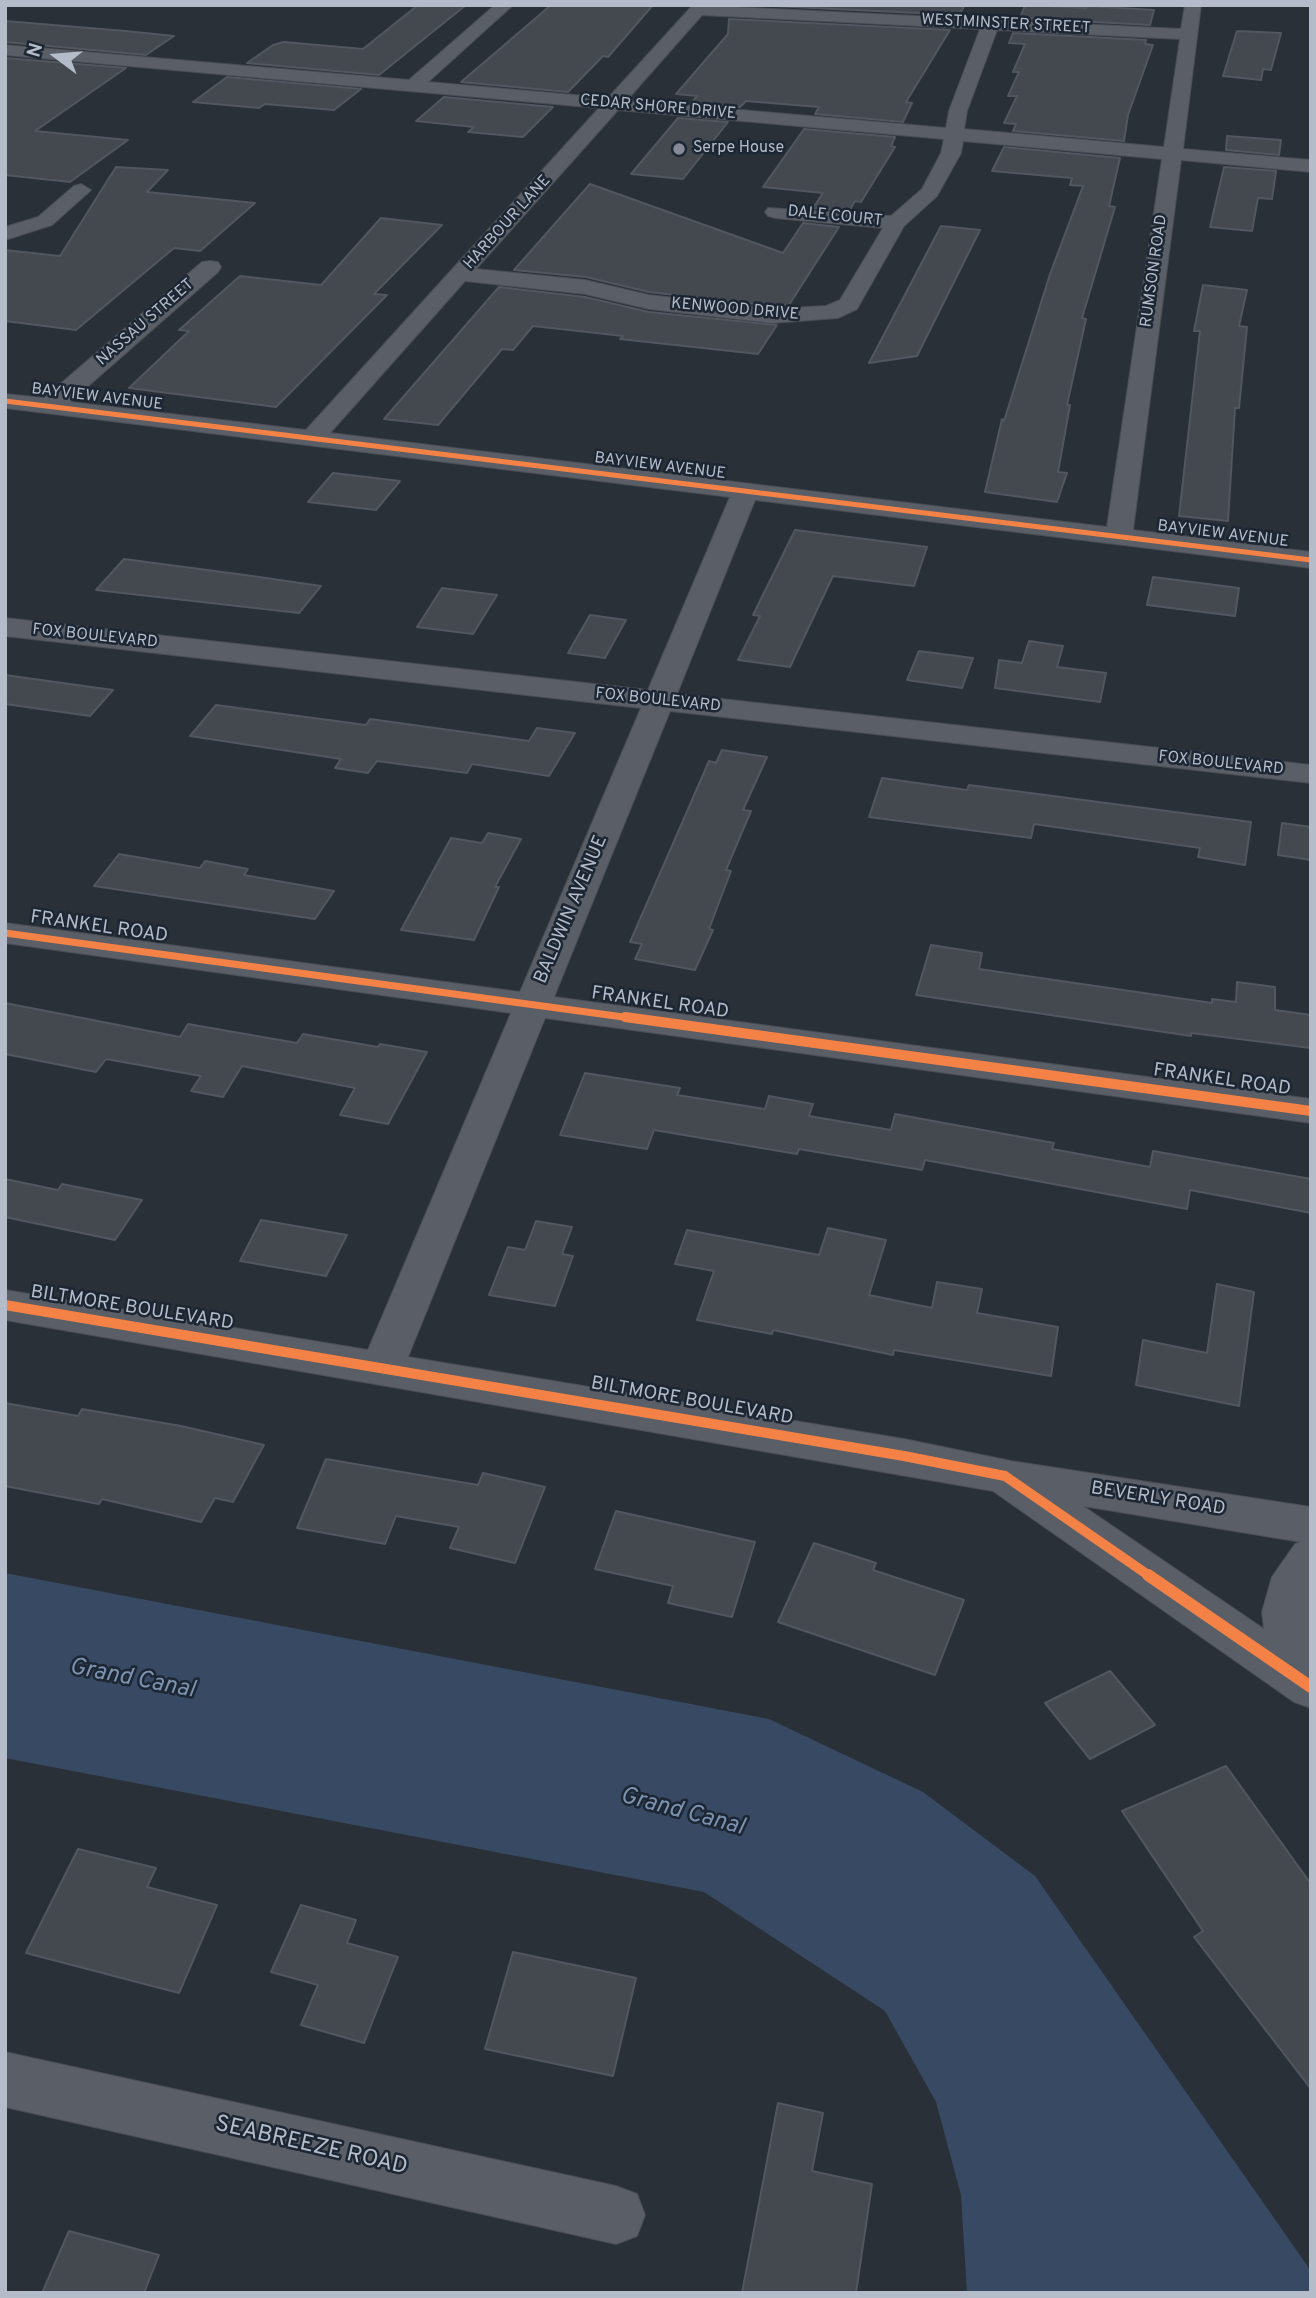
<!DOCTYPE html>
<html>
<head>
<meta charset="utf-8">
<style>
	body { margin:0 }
	#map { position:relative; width:1316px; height:2298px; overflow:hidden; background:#2a3038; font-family:Overpass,sans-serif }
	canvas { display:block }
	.frame { position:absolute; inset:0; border:7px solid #b4bcc9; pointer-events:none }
	.north { position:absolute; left:21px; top:21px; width:70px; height:70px; -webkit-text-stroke:5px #1d2633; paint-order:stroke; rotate:286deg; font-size:19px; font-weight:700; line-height:28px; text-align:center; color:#b4bcc9 }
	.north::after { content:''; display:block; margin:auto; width:24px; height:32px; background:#b4bcc9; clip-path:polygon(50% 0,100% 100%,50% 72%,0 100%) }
</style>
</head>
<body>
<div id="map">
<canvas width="1316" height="2298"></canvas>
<div class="frame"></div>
<div class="north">N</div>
</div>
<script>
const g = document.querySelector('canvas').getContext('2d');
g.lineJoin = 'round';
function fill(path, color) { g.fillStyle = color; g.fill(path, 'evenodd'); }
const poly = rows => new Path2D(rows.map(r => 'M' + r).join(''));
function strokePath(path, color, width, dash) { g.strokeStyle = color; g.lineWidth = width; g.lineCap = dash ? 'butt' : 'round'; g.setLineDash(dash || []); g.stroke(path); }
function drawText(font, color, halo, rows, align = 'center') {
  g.font = font + ' Overpass,sans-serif'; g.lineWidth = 5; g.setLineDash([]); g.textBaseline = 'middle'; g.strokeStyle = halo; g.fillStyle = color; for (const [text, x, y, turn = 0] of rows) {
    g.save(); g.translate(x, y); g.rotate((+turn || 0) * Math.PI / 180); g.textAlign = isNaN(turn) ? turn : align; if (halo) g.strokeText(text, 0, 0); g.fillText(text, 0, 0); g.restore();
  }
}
fill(poly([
	[5,1573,769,1719,923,1792,1035,1876,1311,2271,1311,2293,967,2293,961,2195,936,2102,885,2011,704,1892,5,1758]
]), '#384963');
const building = poly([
	[418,5,466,5,379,75,247,63,273,45,284,42,363,49,418,5],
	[551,5,653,5,608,57,603,56,568,92,461,82,551,5],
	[752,5,965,5,959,15,752,5],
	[1025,5,1086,8,1087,6,1154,10,1150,25,1020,18,1025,5],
	[729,19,950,30,906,102,912,103,903,122,815,114,819,107,746,101,740,107,691,103,697,96,676,94,728,34,729,19],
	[5,21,125,31,174,36,146,55,5,42,5,21],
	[1237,31,1281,33,1271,70,1263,69,1261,80,1223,76,1237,31],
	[1013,33,1146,40,1145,44,1153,45,1128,115,1124,141,1013,131,1016,124,1004,123,1017,96,1008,96,1019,72,1013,72,1025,44,1009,43,1013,33],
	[5,58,126,68,35,131,128,140,70,182,5,175,5,58],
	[227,77,361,89,334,110,265,104,259,108,193,102,227,77],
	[444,97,553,107,523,137,468,132,474,127,416,121,444,97],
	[678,118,728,122,683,179,631,174,678,118],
	[804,129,895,137,891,146,895,147,861,202,855,201,849,211,813,208,823,193,763,187,804,129],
	[1227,136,1281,140,1279,155,1226,150,1227,136],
	[1004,147,1120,158,1109,206,1115,207,1082,318,1086,319,1067,405,1070,405,1058,472,1067,473,1057,502,985,492,1002,419,1004,421,1050,274,1083,186,1070,185,1072,178,992,171,1004,147],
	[116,167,168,170,147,192,255,203,200,251,174,248,76,330,5,321,5,250,60,256,116,167],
	[1224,167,1276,171,1272,199,1258,198,1252,231,1210,227,1224,167],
	[590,184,783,253,803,223,839,227,789,305,772,306,649,292,586,277,514,270,590,184],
	[381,218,442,225,374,294,387,295,276,407,129,388,189,331,179,330,240,276,321,285,381,218],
	[941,226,980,230,917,356,869,363,941,226],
	[1203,285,1247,290,1239,326,1247,327,1239,408,1235,408,1228,521,1179,516,1200,331,1194,331,1203,285],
	[499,287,585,297,649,312,777,325,758,354,620,339,623,336,533,326,513,350,502,349,438,425,384,419,499,287],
	[333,473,400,481,376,510,308,502,333,473],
	[795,530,927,547,914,586,833,576,790,667,738,660,760,616,753,615,795,530],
	[124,559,245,575,321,586,299,613,96,590,124,559],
	[1153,577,1239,588,1235,616,1147,605,1153,577],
	[442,588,497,595,473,634,417,627,442,588],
	[590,615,626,620,605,658,568,653,590,615],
	[1029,641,1063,646,1057,667,1106,673,1100,702,995,688,999,660,1022,663,1029,641],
	[919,651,973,658,962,688,907,680,919,651],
	[5,675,113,690,90,716,5,704,5,675],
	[216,705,366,725,370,719,529,741,537,728,575,733,549,776,472,764,467,773,377,761,368,773,335,768,341,759,190,736,216,705],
	[722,750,767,757,743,810,751,811,726,870,731,871,709,929,713,930,695,970,635,959,642,944,630,942,709,761,716,763,722,750],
	[882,778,967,790,969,785,1251,822,1245,865,1198,857,1200,848,1034,824,1031,838,869,817,882,778],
	[1282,823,1311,827,1311,860,1278,855,1282,823],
	[488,833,521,839,495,887,499,887,474,940,401,930,451,838,482,843,488,833],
	[119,854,200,868,205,861,248,869,244,875,334,891,315,919,94,886,119,854],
	[931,945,982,953,979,969,1212,1003,1212,999,1236,1002,1237,982,1275,987,1275,1010,1311,1015,1311,1048,1191,1033,1191,1036,916,995,931,945],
	[5,1003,180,1037,188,1024,297,1043,303,1034,378,1047,380,1044,427,1052,388,1124,340,1115,355,1088,242,1066,223,1097,191,1091,201,1076,106,1059,96,1072,5,1054,5,1003],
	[585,1073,680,1088,677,1095,765,1109,769,1096,813,1104,809,1116,891,1130,895,1114,1054,1143,1052,1149,1150,1167,1153,1151,1311,1179,1311,1213,1190,1190,1187,1209,925,1160,922,1170,799,1149,797,1154,654,1130,647,1149,560,1135,585,1073],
	[5,1179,58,1190,62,1184,142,1200,115,1240,5,1217,5,1179],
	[261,1220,347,1235,326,1276,240,1261,261,1220],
	[536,1221,572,1227,562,1254,573,1256,555,1306,489,1295,508,1247,525,1250,536,1221],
	[828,1228,886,1240,869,1295,932,1308,937,1282,982,1289,977,1313,1058,1327,1051,1376,894,1350,893,1355,773,1330,772,1334,697,1320,714,1271,675,1264,687,1230,819,1255,828,1228],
	[1217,1284,1254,1292,1239,1406,1136,1385,1143,1340,1207,1353,1217,1284],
	[5,1403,78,1416,82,1409,181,1426,264,1445,233,1502,215,1498,201,1522,102,1499,99,1504,5,1486,5,1403],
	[326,1459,478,1485,483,1473,545,1487,515,1563,450,1548,459,1527,396,1516,385,1544,297,1528,326,1459],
	[616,1511,755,1542,732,1617,668,1603,673,1586,595,1569,616,1511],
	[814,1543,876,1563,873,1570,964,1600,935,1675,778,1622,814,1543],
	[1110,1671,1155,1725,1090,1759,1045,1703,1110,1671],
	[1226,1766,1311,1884,1311,2089,1194,1937,1203,1931,1122,1811,1226,1766],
	[78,1849,156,1868,147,1887,217,1905,179,1993,26,1953,78,1849],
	[301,1905,356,1920,347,1943,398,1957,364,2043,301,2025,318,1985,271,1972,301,1905],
	[513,1952,636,1978,613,2076,485,2049,513,1952],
	[778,2103,823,2113,812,2171,872,2184,856,2293,742,2293,778,2103],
	[69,2231,159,2255,144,2293,42,2293,69,2231]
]);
fill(building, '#444950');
strokePath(building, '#52575f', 2);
const minor = poly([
	[495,5,513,5,428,82,608,98,693,5,1181,29,1185,5,1201,5,1183,149,1311,160,1311,172,1181,160,1133,530,1311,552,1311,568,755,500,677,694,1311,765,1311,783,670,711,554,997,1311,1099,1311,1123,545,1018,408,1357,904,1439,1011,1461,1311,1507,1311,1708,1294,1702,993,1491,5,1320,5,1290,368,1350,511,1013,5,943,5,923,520,992,641,708,5,636,5,618,648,690,730,497,5,408,5,394,44,398,202,262,210,261,218,262,221,267,218,272,70,402,306,430,599,108,5,55,5,45,409,80,495,5],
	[702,15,980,29,949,111,946,128,627,100,702,15],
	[997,30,1180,39,1164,147,964,129,967,111,997,30],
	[618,110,944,139,941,153,922,189,891,216,768,208,765,212,768,216,775,218,883,228,840,300,826,306,772,309,649,295,585,280,476,269,618,110],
	[963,141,1162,159,1107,527,330,433,465,281,585,294,649,309,772,323,838,318,857,309,904,226,937,196,961,153,963,141],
	[1083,1506,1301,1542,1295,1544,1272,1577,1262,1612,1264,1629,1083,1506],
	[81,184,91,190,52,225,5,240,5,227,38,217,74,186,81,184],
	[5,2052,616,2186,637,2194,645,2215,637,2236,616,2244,5,2107,5,2052]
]);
strokePath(minor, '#484c53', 2);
fill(minor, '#5a5e66');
strokePath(poly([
	[5,401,1311,560]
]), '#f48246', 5);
strokePath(poly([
	[5,933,638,1019]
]), '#f48246', 7);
strokePath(poly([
	[625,1017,1311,1111],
	[5,1305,904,1456,1005,1476,1151,1577]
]), '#f48246', 10);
strokePath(poly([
	[1148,1575,1311,1687]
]), '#f48246', 12);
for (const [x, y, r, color] of [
	[679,149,7,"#848b96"]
]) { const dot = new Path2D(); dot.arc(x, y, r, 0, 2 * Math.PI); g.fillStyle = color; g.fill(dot); strokePath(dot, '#1d2633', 2.5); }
drawText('16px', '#b4bcc9', '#1d2633', [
	["WESTMINSTER STREET",1006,25,3],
	["CEDAR SHORE DRIVE",658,108,5],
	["DALE COURT",835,217,6],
	["HARBOUR LANE",508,223,-48],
	["RUMSON ROAD",1155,271,-82],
	["KENWOOD DRIVE",735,310,5],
	["NASSAU STREET",146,323,-41],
	["BAYVIEW AVENUE",97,398,7],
	["BAYVIEW AVENUE",660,467,7],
	["BAYVIEW AVENUE",1223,535,7],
	["FOX BOULEVARD",95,637,6],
	["FOX BOULEVARD",658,701,6],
	["FOX BOULEVARD",1221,764,6]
]);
drawText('16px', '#b4bcc9', '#1d2633', [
	["Serpe House",693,149]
], 'left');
drawText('19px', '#b4bcc9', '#1d2633', [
	["BALDWIN AVENUE",572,910,-67],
	["FRANKEL ROAD",99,928,8],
	["FRANKEL ROAD",660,1004,8],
	["FRANKEL ROAD",1222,1081,8],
	["BILTMORE BOULEVARD",132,1309,9],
	["BILTMORE BOULEVARD",692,1402,10],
	["BEVERLY ROAD",1158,1500,9]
]);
drawText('23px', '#b4bcc9', '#1d2633', [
	["SEABREEZE ROAD",311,2147,13]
]);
drawText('italic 24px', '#7c92b1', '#1d2633', [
	["Grand Canal",132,1680,11],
	["Grand Canal",682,1813,15]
]);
</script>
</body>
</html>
